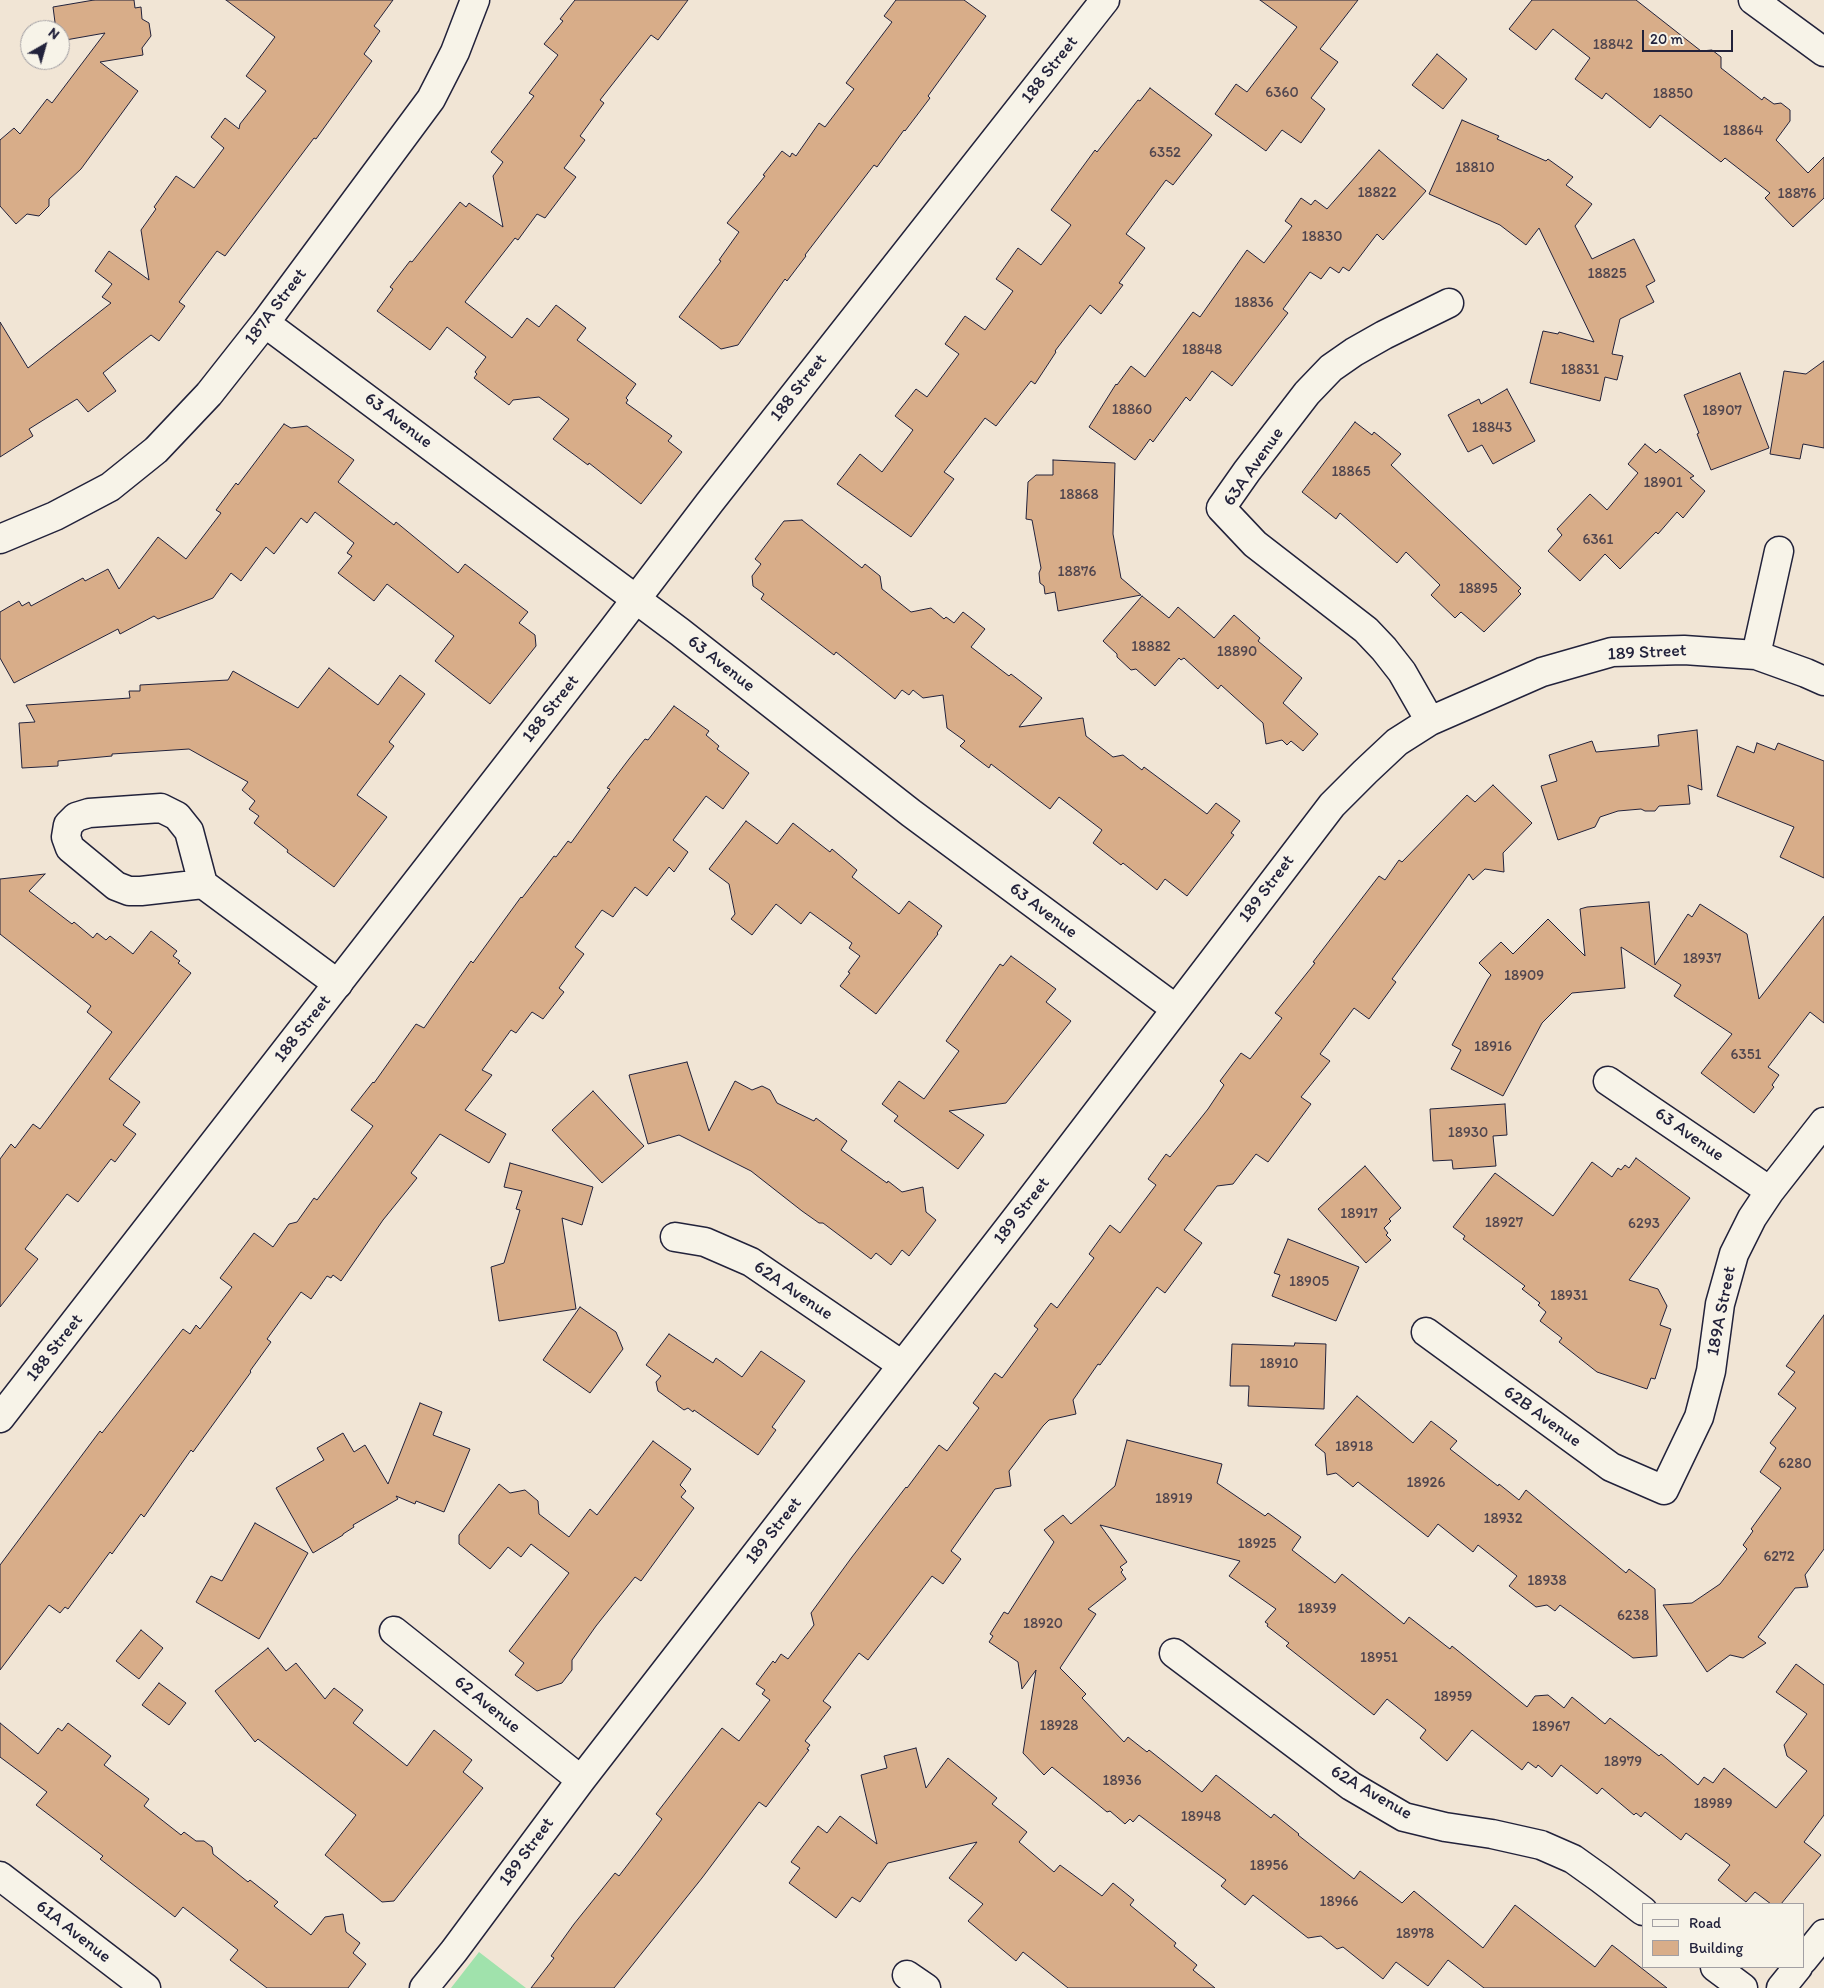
<!DOCTYPE html>
<html>
<head>
<meta charset="utf-8">
<style>
	body { margin:0 }
	#map { position:relative; width:1824px; height:1988px; overflow:hidden; background:#f1e5d5; font-family:Itim,sans-serif }
	canvas { display:block }
	.legend { position:absolute; left:1642px; top:1903px; width:162px; height:65px; box-sizing:border-box; background:#f7f3e8; border:1px solid #a29fa3; margin:0; padding:6px 9px; list-style:none; font-size:15px; color:#22223b }
	.legend li { display:flex; align-items:center; gap:10px; height:25px }
	.legend b { width:25px; border:1px solid #a29fa3 }
	.north { position:absolute; left:20px; top:20px; width:50px; height:50px; box-sizing:border-box; background:#f7f3e8; border:1px solid #a29fa3; border-radius:50%; rotate:38deg; font-size:14px; font-weight:700; line-height:20px; text-align:center; color:#22223b }
	.north::after { content:''; display:block; margin:auto; width:18px; height:22px; background:#22223b; clip-path:polygon(50% 0,100% 100%,50% 72%,0 100%) }
	.scale { position:absolute; left:1642px; top:30px; width:91px; height:22px; box-sizing:border-box; border:2px solid #22223b; border-top:0; padding-left:6px; font-size:15px; line-height:18px; white-space:nowrap; color:#22223b; -webkit-text-stroke:4px #f7f3e8; paint-order:stroke }
</style>
</head>
<body>
<div id="map">
<canvas width="1824" height="1988"></canvas>
<ul class="legend">
<li><b style="height:6px;background:#f7f3e8"></b>Road</li>
<li><b style="height:14px;background:#d8ad89"></b>Building</li>
</ul>
<div class="north">N</div>
<div class="scale">20 m</div>
</div>
<script>
const g = document.querySelector('canvas').getContext('2d');
g.lineJoin = 'round';
function fill(path, color) { g.fillStyle = color; g.fill(path, 'evenodd'); }
const poly = rows => new Path2D(rows.map(r => 'M' + r).join(''));
function strokePath(path, color, width, dash) { g.strokeStyle = color; g.lineWidth = width; g.lineCap = dash ? 'butt' : 'round'; g.setLineDash(dash || []); g.stroke(path); }
function drawText(font, color, halo, rows, align = 'center') {
  g.font = font + ' Itim,sans-serif'; g.lineWidth = 4.5; g.setLineDash([]); g.textBaseline = 'middle'; g.strokeStyle = halo; g.fillStyle = color; for (const [text, x, y, turn = 0] of rows) {
    g.save(); g.translate(x, y); g.rotate((+turn || 0) * Math.PI / 180); g.textAlign = isNaN(turn) ? turn : align; if (halo) g.strokeText(text, 0, 0); g.fillText(text, 0, 0); g.restore();
  }
}
fill(poly([
	[479,1952,505,1972,526,1988,451,1988]
]), '#a0e2ac');
const building = poly([
	[94,0,134,0,135,8,141,7,142,19,149,23,151,36,142,48,143,55,100,62,138,91,81,169,49,199,49,206,39,216,27,214,16,224,0,206,0,140,14,128,20,134,47,99,52,103,105,33,60,41,60,30,56,30,53,7,94,0],
	[226,0,393,0,374,26,380,31,364,54,372,61,316,139,314,138,225,256,217,251,179,302,185,306,159,341,151,335,103,373,116,391,88,412,77,399,29,429,33,436,0,457,0,322,28,368,111,303,102,297,112,284,95,271,109,251,149,280,141,230,156,209,154,207,176,176,194,188,224,148,211,137,225,118,239,129,240,124,266,91,246,76,275,37,226,0],
	[575,0,688,0,658,40,651,35,600,100,604,103,580,136,585,140,564,168,576,177,545,218,537,214,518,240,515,238,465,302,512,338,527,318,539,327,556,305,586,328,577,340,636,384,626,398,628,400,626,403,672,436,668,441,682,452,641,504,589,463,588,465,553,439,569,419,539,397,513,400,509,405,474,378,477,374,475,372,486,357,447,327,430,350,377,311,393,289,390,287,410,261,412,262,460,202,466,207,469,203,503,227,493,176,503,162,491,152,534,96,529,93,558,55,544,44,563,21,560,19,575,0],
	[896,0,964,0,986,16,928,96,930,98,905,131,904,130,877,167,874,165,805,255,806,256,787,281,785,279,738,345,721,349,679,317,721,261,719,260,739,232,727,223,765,176,763,175,782,151,790,157,792,153,796,156,819,123,825,127,854,89,846,83,892,22,884,16,896,0],
	[1260,0,1358,0,1320,49,1338,62,1311,98,1325,109,1301,143,1282,130,1266,151,1215,114,1236,84,1247,92,1297,27,1260,0],
	[1532,0,1636,0,1701,51,1712,50,1721,57,1721,68,1762,100,1764,97,1774,104,1781,103,1790,110,1790,121,1776,140,1808,173,1824,157,1824,198,1793,227,1765,198,1770,193,1725,158,1721,162,1660,115,1650,128,1606,93,1602,99,1575,79,1590,58,1553,29,1536,50,1509,29,1532,0],
	[1437,54,1467,79,1443,109,1412,85,1437,54],
	[1150,88,1212,135,1173,185,1166,180,1126,234,1145,248,1119,283,1123,285,1101,314,1090,305,1055,351,1056,352,1035,384,1031,381,996,426,985,418,944,472,954,479,911,537,837,484,860,454,882,472,913,430,895,416,916,389,927,397,959,354,945,344,965,316,985,330,1013,291,996,279,1018,248,1041,265,1071,225,1051,210,1095,150,1097,152,1138,100,1140,101,1150,88],
	[1462,120,1499,136,1497,139,1546,161,1548,159,1573,177,1566,185,1592,204,1575,226,1592,259,1634,239,1655,281,1646,286,1654,302,1620,319,1612,354,1623,356,1617,380,1605,377,1600,401,1530,383,1543,331,1558,334,1559,332,1594,342,1539,228,1526,245,1500,225,1429,194,1462,120],
	[1379,150,1426,191,1383,240,1377,234,1349,271,1343,267,1339,273,1330,267,1321,279,1310,272,1283,309,1288,313,1232,386,1212,371,1190,401,1186,397,1153,442,1150,439,1135,460,1089,427,1116,384,1117,385,1131,366,1145,377,1193,312,1200,317,1247,250,1264,263,1292,226,1285,221,1301,198,1311,205,1315,200,1327,209,1379,150],
	[1824,361,1824,448,1803,444,1800,459,1770,454,1784,371,1806,374,1824,361],
	[1740,373,1769,448,1711,470,1697,434,1699,433,1684,395,1740,373],
	[1507,389,1535,441,1493,464,1482,445,1468,452,1448,415,1479,399,1481,404,1507,389],
	[1355,422,1372,435,1374,432,1401,454,1391,465,1521,588,1518,591,1521,594,1484,632,1461,612,1455,618,1431,595,1440,585,1406,552,1397,563,1340,513,1336,519,1302,492,1355,422],
	[284,424,291,428,307,426,354,460,338,482,394,525,396,522,458,573,465,564,528,612,519,623,535,635,536,646,490,704,435,661,454,636,387,584,374,601,338,573,352,556,347,553,354,543,315,512,307,523,301,518,274,554,266,547,241,581,231,573,213,598,158,619,154,616,120,634,118,629,14,683,0,658,0,612,19,601,22,606,29,602,31,606,83,578,85,581,108,569,119,589,158,537,186,559,221,513,216,510,236,483,238,485,284,424],
	[1645,444,1656,453,1660,449,1694,476,1690,478,1705,491,1683,518,1677,512,1658,534,1656,532,1620,569,1605,554,1580,581,1548,551,1562,535,1557,529,1590,494,1607,510,1638,473,1628,464,1645,444],
	[1053,460,1115,463,1113,534,1121,578,1141,595,1058,611,1055,592,1045,594,1044,586,1040,583,1039,573,1041,568,1032,520,1026,519,1028,482,1036,475,1053,475,1053,460],
	[802,520,862,568,865,564,880,576,882,589,911,612,931,608,944,619,946,617,954,623,963,612,985,629,971,647,1009,676,1011,674,1042,698,1019,727,1083,718,1086,736,1113,757,1123,755,1142,770,1144,767,1207,814,1216,803,1240,821,1231,833,1234,835,1187,896,1165,879,1157,890,1123,863,1121,865,1093,843,1102,830,1059,797,1050,809,991,764,989,768,960,746,965,741,947,728,943,695,923,698,913,690,909,695,902,690,895,699,836,652,834,655,761,599,764,594,753,586,752,576,761,564,755,559,784,521,802,520],
	[1142,596,1169,618,1178,607,1214,638,1234,615,1260,638,1258,641,1302,678,1283,703,1318,734,1303,751,1291,741,1287,745,1282,740,1266,744,1263,723,1221,685,1218,689,1184,658,1181,660,1179,658,1155,686,1136,669,1131,670,1117,657,1117,654,1103,641,1142,596],
	[329,668,378,705,400,675,425,694,389,742,394,746,357,795,387,817,334,887,287,852,288,850,254,823,259,816,249,809,255,801,242,790,248,782,189,749,112,754,112,756,58,761,58,766,22,768,19,723,35,722,26,705,130,698,129,691,140,691,140,685,228,680,233,671,298,708,329,668],
	[674,706,709,731,706,735,719,746,717,749,749,773,723,809,706,796,673,840,688,852,674,872,669,867,647,896,635,887,613,917,602,910,575,947,584,954,559,988,564,992,543,1019,532,1012,516,1033,511,1030,482,1070,492,1075,465,1110,506,1134,489,1163,440,1134,411,1173,417,1178,383,1220,341,1281,333,1275,331,1278,327,1276,311,1299,301,1292,267,1339,271,1342,250,1371,251,1372,193,1452,191,1450,144,1517,141,1514,112,1554,110,1552,68,1609,65,1607,60,1613,49,1605,0,1670,0,1565,100,1431,102,1433,183,1329,190,1334,196,1325,200,1329,232,1287,220,1278,254,1233,273,1247,289,1224,297,1222,314,1198,317,1200,373,1126,351,1110,373,1082,374,1083,416,1024,424,1028,471,961,473,963,521,897,522,898,554,856,556,857,568,841,571,843,610,789,607,788,629,759,645,739,648,740,674,706],
	[1697,730,1702,790,1688,785,1690,804,1659,806,1655,811,1645,811,1641,809,1618,811,1600,817,1595,827,1558,840,1541,786,1557,781,1549,755,1592,741,1596,752,1659,746,1658,735,1697,730],
	[1757,743,1775,750,1778,743,1824,761,1824,878,1780,857,1794,827,1717,796,1737,746,1754,753,1757,743],
	[1493,785,1532,823,1503,853,1504,872,1485,869,1473,880,1469,874,1392,979,1396,982,1369,1019,1354,1008,1320,1054,1330,1061,1301,1097,1311,1104,1268,1162,1256,1154,1233,1184,1217,1186,1184,1230,1202,1243,1165,1293,1157,1287,1100,1365,1098,1364,1073,1400,1076,1414,1049,1420,1043,1426,1009,1471,1011,1486,995,1489,951,1551,961,1559,943,1584,932,1576,868,1660,859,1653,823,1701,831,1707,805,1741,810,1745,807,1749,809,1750,766,1807,759,1802,702,1878,614,1988,531,1988,554,1958,551,1956,574,1924,615,1873,619,1876,642,1846,662,1819,656,1814,722,1728,739,1741,770,1700,762,1694,765,1690,756,1684,773,1661,775,1663,781,1654,788,1659,814,1625,811,1613,852,1557,906,1487,907,1488,939,1445,947,1451,979,1408,973,1403,995,1373,1002,1378,1038,1329,1034,1326,1051,1303,1057,1308,1094,1258,1089,1254,1110,1225,1120,1233,1156,1185,1148,1179,1166,1154,1170,1157,1208,1109,1224,1085,1220,1081,1241,1053,1250,1059,1282,1018,1275,1013,1315,963,1313,962,1379,876,1385,880,1399,860,1402,862,1467,795,1475,802,1493,785],
	[746,821,777,844,793,823,830,852,832,849,857,870,852,877,899,914,909,901,942,926,937,933,938,934,876,1014,840,986,850,973,848,972,860,956,849,948,852,943,810,912,801,924,776,904,752,935,731,919,735,914,729,884,709,869,746,821],
	[45,874,29,891,72,924,74,922,93,938,97,933,106,940,110,936,133,954,151,931,177,951,173,956,180,961,178,963,191,973,109,1079,140,1102,123,1125,136,1134,115,1162,111,1159,78,1202,67,1194,25,1249,38,1259,0,1307,0,1159,11,1144,15,1148,33,1124,40,1129,112,1032,87,1012,91,1006,0,934,0,879,45,874],
	[1649,902,1655,965,1688,914,1692,917,1700,904,1747,934,1759,999,1824,916,1824,1023,1810,1012,1768,1067,1779,1075,1772,1085,1774,1087,1754,1113,1701,1073,1732,1034,1674,996,1681,985,1621,947,1625,988,1572,993,1542,1023,1503,1096,1451,1069,1461,1050,1452,1045,1488,979,1491,975,1479,963,1501,942,1513,954,1548,919,1585,956,1580,909,1587,907,1649,902],
	[1011,956,1056,989,1046,1002,1071,1021,1006,1103,949,1111,984,1135,958,1169,894,1121,898,1116,882,1104,899,1081,924,1099,959,1051,946,1041,1000,964,1003,966,1011,956],
	[687,1062,709,1131,735,1081,752,1090,762,1086,770,1090,777,1103,814,1121,816,1118,847,1141,841,1150,887,1183,888,1181,902,1192,923,1187,926,1212,936,1220,909,1256,902,1250,891,1265,876,1253,871,1259,823,1223,819,1223,802,1211,751,1171,679,1135,648,1144,629,1075,687,1062],
	[593,1091,644,1146,602,1183,552,1130,593,1091],
	[1505,1104,1507,1135,1493,1136,1496,1166,1453,1169,1452,1160,1433,1161,1430,1109,1505,1104],
	[1636,1158,1690,1198,1629,1280,1658,1289,1667,1306,1660,1325,1671,1329,1655,1379,1651,1378,1647,1389,1597,1372,1559,1342,1562,1338,1540,1321,1546,1312,1538,1305,1540,1303,1522,1289,1525,1286,1463,1239,1465,1236,1453,1227,1495,1173,1553,1216,1592,1162,1612,1177,1618,1168,1621,1170,1625,1165,1629,1168,1636,1158],
	[510,1163,593,1187,582,1225,562,1218,576,1309,499,1321,491,1267,504,1263,520,1210,516,1209,522,1191,504,1187,510,1163],
	[1365,1166,1401,1208,1389,1219,1391,1221,1384,1228,1388,1233,1386,1235,1391,1240,1366,1263,1318,1209,1365,1166],
	[1288,1239,1359,1267,1336,1321,1272,1296,1280,1275,1274,1273,1288,1239],
	[580,1307,616,1332,623,1349,590,1393,543,1360,580,1307],
	[1824,1315,1824,1549,1805,1575,1808,1587,1795,1588,1758,1637,1766,1643,1743,1658,1730,1655,1707,1672,1663,1605,1692,1603,1720,1584,1747,1549,1743,1545,1753,1531,1751,1529,1781,1488,1760,1472,1776,1448,1770,1443,1796,1408,1778,1394,1795,1372,1786,1366,1824,1315],
	[669,1334,713,1363,716,1358,742,1377,761,1351,805,1381,772,1427,776,1430,758,1455,694,1410,693,1412,688,1408,684,1410,658,1391,656,1382,661,1376,646,1365,669,1334],
	[1295,1343,1326,1344,1324,1409,1248,1406,1249,1386,1230,1386,1232,1344,1294,1346,1295,1343],
	[1357,1396,1413,1443,1431,1421,1457,1441,1450,1449,1498,1486,1499,1484,1519,1500,1526,1490,1626,1573,1629,1569,1655,1589,1657,1656,1633,1658,1560,1605,1555,1611,1547,1605,1536,1607,1509,1586,1517,1576,1478,1545,1473,1552,1438,1524,1428,1537,1358,1482,1353,1487,1336,1473,1327,1475,1325,1453,1315,1445,1357,1396],
	[420,1403,442,1412,433,1435,470,1449,444,1512,416,1501,415,1504,396,1496,398,1499,353,1525,354,1527,343,1534,343,1535,313,1553,276,1488,324,1460,317,1448,343,1433,354,1452,365,1445,388,1484,420,1403],
	[1127,1440,1222,1464,1217,1483,1265,1516,1268,1513,1301,1537,1292,1550,1335,1583,1342,1574,1404,1624,1409,1617,1450,1649,1452,1646,1527,1707,1535,1696,1548,1695,1564,1708,1572,1697,1605,1724,1610,1718,1659,1756,1661,1754,1698,1785,1704,1777,1713,1783,1724,1768,1776,1808,1807,1771,1787,1756,1784,1745,1807,1714,1776,1692,1796,1664,1824,1685,1824,1815,1804,1842,1821,1855,1781,1904,1771,1904,1755,1892,1746,1902,1718,1880,1730,1865,1686,1833,1681,1840,1645,1812,1641,1817,1636,1813,1634,1815,1602,1788,1597,1794,1561,1765,1552,1777,1538,1765,1536,1768,1528,1762,1522,1770,1472,1730,1447,1761,1420,1738,1426,1730,1387,1699,1374,1715,1286,1646,1289,1643,1267,1626,1268,1624,1265,1622,1276,1609,1229,1576,1240,1561,1100,1525,1127,1562,1120,1567,1123,1570,1121,1572,1126,1579,1088,1609,1096,1614,1060,1668,1086,1694,1082,1698,1124,1742,1128,1737,1147,1752,1149,1750,1202,1792,1216,1775,1271,1818,1274,1814,1299,1834,1298,1835,1354,1879,1360,1871,1402,1903,1414,1891,1483,1948,1515,1905,1595,1967,1612,1945,1667,1988,1484,1988,1448,1960,1428,1986,1396,1962,1383,1979,1343,1947,1337,1949,1321,1936,1308,1938,1253,1895,1245,1905,1221,1886,1226,1880,1139,1815,1133,1822,1130,1819,1125,1824,1110,1811,1107,1812,1052,1767,1044,1775,1023,1753,1036,1670,1022,1689,1018,1662,989,1642,993,1636,990,1634,1004,1612,1008,1614,1054,1542,1044,1530,1063,1515,1071,1524,1115,1486,1127,1440],
	[653,1441,691,1469,680,1485,686,1491,681,1497,694,1508,641,1581,635,1577,596,1626,572,1660,572,1670,562,1683,537,1691,515,1675,524,1663,509,1651,569,1573,531,1544,521,1557,508,1547,490,1569,459,1544,459,1535,499,1484,510,1493,525,1490,538,1501,539,1514,569,1537,590,1509,597,1515,653,1441],
	[255,1523,308,1553,259,1639,196,1602,211,1576,222,1581,255,1523],
	[141,1630,163,1648,139,1679,116,1661,141,1630],
	[268,1648,286,1671,296,1663,325,1699,334,1688,363,1710,353,1723,407,1766,434,1730,472,1760,463,1772,483,1788,394,1901,382,1902,325,1855,356,1815,258,1739,255,1742,215,1691,268,1648],
	[159,1683,186,1703,169,1725,142,1705,159,1683],
	[0,1723,38,1754,58,1728,62,1731,68,1723,111,1756,104,1765,149,1799,144,1806,181,1835,184,1832,196,1841,204,1841,212,1847,213,1854,248,1882,250,1880,278,1902,274,1906,311,1935,325,1917,343,1914,346,1932,360,1943,353,1953,366,1964,348,1988,267,1988,230,1960,238,1950,183,1907,175,1917,100,1859,103,1856,36,1805,47,1792,0,1757,0,1723],
	[916,1748,926,1788,948,1758,997,1798,992,1804,1027,1832,1019,1842,1054,1872,1060,1865,1102,1896,1113,1883,1134,1900,1130,1905,1176,1943,1174,1946,1197,1965,1193,1970,1215,1988,1068,1988,1023,1952,1016,1961,968,1921,983,1904,949,1878,977,1842,888,1863,860,1902,852,1897,836,1918,789,1883,800,1868,791,1862,818,1826,827,1833,840,1816,877,1844,861,1775,887,1768,884,1756,916,1748]
]);
fill(building, '#d8ad89');
strokePath(building, '#22223b', 1);
const street = poly([
	[265,323,680,632,911,813,1176,1009],
	[0,539,55,516,110,487,156,450,209,394,265,323,431,99,455,52,475,0],
	[1756,655,1779,551],
	[1430,721,1402,672,1384,649,1366,630,1255,544,1221,508,1247,471,1307,393,1331,368,1354,352,1384,335,1449,303],
	[203,884,141,891,129,891,116,886,70,848,66,837,68,825,76,817,89,813,161,808,177,816,189,831,203,884,338,984],
	[1608,1081,1770,1191],
	[675,1237,705,1242,751,1262,902,1365],
	[1426,1332,1611,1467,1664,1490,1699,1417,1711,1371,1720,1304,1734,1254,1752,1218,1770,1191,1824,1122],
	[394,1631,581,1780],
	[1174,1653,1351,1786,1404,1817,1445,1827,1492,1834,1541,1845,1573,1859,1601,1879,1643,1911],
	[0,1876,146,1988],
	[1803,1960,1824,1934],
	[1715,1967,1743,1988],
	[907,1975,926,1988],
	[424,1988,454,1951,581,1780,1018,1216,1303,843,1332,805,1365,772,1397,742,1430,721,1542,672,1612,652,1684,650,1756,655,1806,673,1824,681],
	[1781,1988,1798,1967]
]);
const secondary = poly([
	[1753,0,1824,52],
	[0,1418,611,632,710,502,1105,0]
]);
strokePath(street, '#22223b', 31);
strokePath(secondary, '#22223b', 31);
strokePath(street, '#f7f3e8', 28);
strokePath(secondary, '#f7f3e8', 28);
drawText('15px', '#50454e', null, [
	["18842",1613,45],
	["6360",1282,93],
	["18850",1673,94],
	["18864",1743,131],
	["6352",1165,153],
	["18810",1475,168],
	["18822",1377,193],
	["18876",1797,194],
	["18830",1322,237],
	["18825",1607,274],
	["18836",1254,303],
	["18848",1202,350],
	["18831",1580,370],
	["18860",1132,410],
	["18907",1722,411],
	["18843",1492,428],
	["18865",1351,472],
	["18901",1663,483],
	["18868",1079,495],
	["6361",1598,540],
	["18876",1077,572],
	["18895",1478,589],
	["18882",1151,647],
	["18890",1237,652],
	["18937",1702,959],
	["18909",1524,976],
	["18916",1493,1047],
	["6351",1746,1055],
	["18930",1468,1133],
	["18917",1359,1214],
	["18927",1504,1223],
	["6293",1644,1224],
	["18905",1309,1282],
	["18931",1569,1296],
	["18910",1279,1364],
	["18918",1354,1447],
	["6280",1795,1464],
	["18926",1426,1483],
	["18919",1174,1499],
	["18932",1503,1519],
	["18925",1257,1544],
	["6272",1779,1557],
	["18938",1547,1581],
	["18939",1317,1609],
	["6238",1633,1616],
	["18920",1043,1624],
	["18951",1379,1658],
	["18959",1453,1697],
	["18928",1059,1726],
	["18967",1551,1727],
	["18979",1623,1762],
	["18936",1122,1781],
	["18989",1713,1804],
	["18948",1201,1817],
	["18956",1269,1866],
	["18966",1339,1902],
	["18978",1415,1934]
]);
drawText('18px', '#22223b', '#f7f3e8', [
	["188 Street",1050,70,-52],
	["187A Street",276,307,-53],
	["188 Street",799,388,-52],
	["63 Avenue",398,421,37],
	["63A Avenue",1254,467,-55],
	["189 Street",1647,653,-3],
	["63 Avenue",721,664,38],
	["188 Street",551,709,-52],
	["189 Street",1267,889,-53],
	["63 Avenue",1043,911,37],
	["188 Street",303,1029,-52],
	["63 Avenue",1689,1135,35],
	["189 Street",1022,1211,-52],
	["62A Avenue",793,1291,34],
	["189A Street",1722,1311,-79],
	["188 Street",55,1348,-52],
	["62B Avenue",1542,1417,36],
	["189 Street",774,1531,-52],
	["62 Avenue",487,1705,39],
	["62A Avenue",1371,1793,30],
	["189 Street",527,1852,-54],
	["61A Avenue",73,1932,38]
]);
</script>
</body>
</html>
